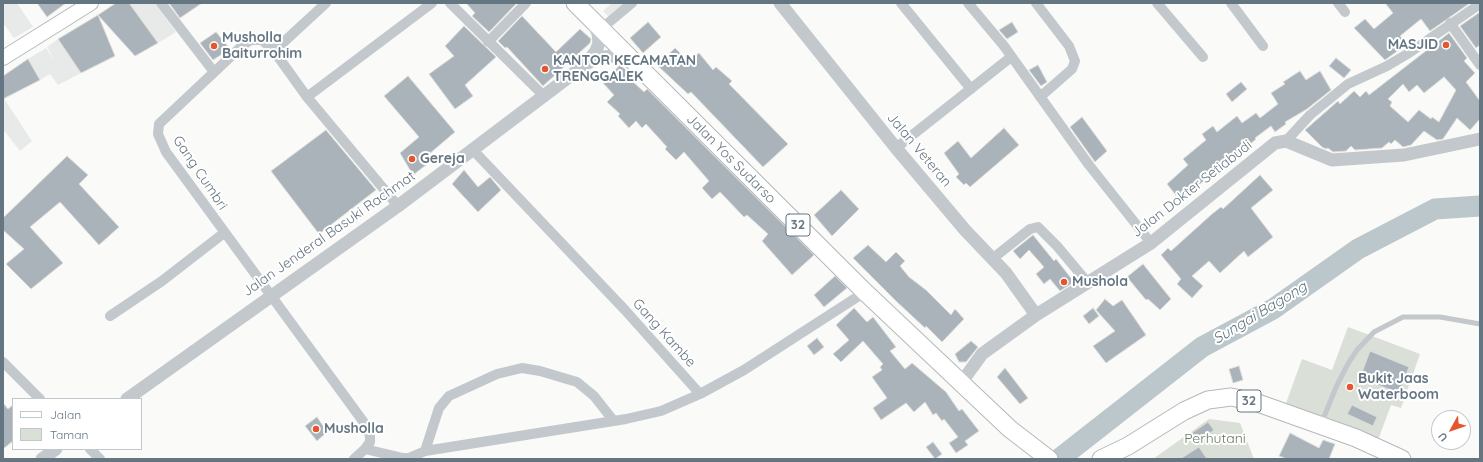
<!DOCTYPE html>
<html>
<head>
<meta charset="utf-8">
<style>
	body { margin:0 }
	#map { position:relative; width:1483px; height:462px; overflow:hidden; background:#fafaf8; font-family:Quicksand,sans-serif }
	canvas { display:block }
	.frame { position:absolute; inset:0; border:4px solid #657683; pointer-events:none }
	.legend { position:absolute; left:12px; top:398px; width:130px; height:52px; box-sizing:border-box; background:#fff; border:1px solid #c1c8cd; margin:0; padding:5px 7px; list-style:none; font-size:12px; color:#657683 }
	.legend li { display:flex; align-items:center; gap:8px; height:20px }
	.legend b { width:20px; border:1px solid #c1c8cd }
	.north { position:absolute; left:1431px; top:410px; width:40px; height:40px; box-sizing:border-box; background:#fff; border:1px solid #c1c8cd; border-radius:50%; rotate:230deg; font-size:11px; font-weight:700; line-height:16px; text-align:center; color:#657683 }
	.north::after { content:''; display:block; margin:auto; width:14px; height:18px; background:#e4572e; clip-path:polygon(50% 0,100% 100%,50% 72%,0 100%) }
</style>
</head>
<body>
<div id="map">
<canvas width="1483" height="462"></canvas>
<div class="frame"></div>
<ul class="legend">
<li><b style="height:5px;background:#fff"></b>Jalan</li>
<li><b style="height:11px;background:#dadfd7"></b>Taman</li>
</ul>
<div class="north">U</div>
</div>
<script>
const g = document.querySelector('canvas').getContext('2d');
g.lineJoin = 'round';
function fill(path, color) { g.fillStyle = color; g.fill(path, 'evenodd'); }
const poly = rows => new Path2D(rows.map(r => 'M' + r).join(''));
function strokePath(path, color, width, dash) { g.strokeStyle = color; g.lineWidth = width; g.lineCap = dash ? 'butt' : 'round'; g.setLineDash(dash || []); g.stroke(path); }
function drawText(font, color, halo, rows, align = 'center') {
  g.font = font + ' Quicksand,sans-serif'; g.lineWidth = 4; g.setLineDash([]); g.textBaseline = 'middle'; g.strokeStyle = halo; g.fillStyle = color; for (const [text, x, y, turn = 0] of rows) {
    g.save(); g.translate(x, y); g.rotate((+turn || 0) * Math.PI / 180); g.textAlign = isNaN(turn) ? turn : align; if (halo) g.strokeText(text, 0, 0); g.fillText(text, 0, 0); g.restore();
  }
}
fill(poly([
	[3,3,17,3,33,27,14,38,3,23],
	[129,3,155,3,176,32,158,43],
	[612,3,626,3,610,18,603,11],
	[58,39,81,73,58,85,50,74,40,80,28,59,46,48,55,61,47,47],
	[3,97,32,141,20,151,3,129]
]), '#e8e9e9');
fill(poly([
	[1348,327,1420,354,1401,408,1391,405,1378,440,1285,406,1302,359,1332,370],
	[1209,419,1240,423,1254,459,1153,459]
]), '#dadfd7');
strokePath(poly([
	[1059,459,1202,347,1273,309,1358,249,1435,209,1480,206]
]), '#bbc7cb', 21);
const building = poly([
	[37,3,66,3,47,17,37,3],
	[116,3,129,3,158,43,135,56,98,15,116,3],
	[169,3,202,3,180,18,169,3],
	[466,3,517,3,489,32,472,16,475,13,466,3],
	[1385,3,1470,3,1430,31,1421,19,1400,36,1407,44,1385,60,1354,28,1365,19,1374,29,1393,13,1385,3],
	[1480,12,1480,45,1476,48,1460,26,1480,12],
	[98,15,115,56,81,73,58,39,98,15],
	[522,16,556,52,580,29,591,39,590,43,543,86,507,47,505,48,498,41,522,16],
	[648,22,661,37,643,53,630,38,648,22],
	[1012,22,1018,32,1007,39,999,30,1012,22],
	[464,26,496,57,465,85,473,96,455,109,429,74,454,56,445,46,464,26],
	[216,32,230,49,213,60,200,43,216,32],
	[1449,33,1467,58,1464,61,1475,73,1466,82,1480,101,1480,119,1470,130,1457,118,1443,139,1437,140,1424,131,1411,145,1403,147,1395,140,1391,144,1389,142,1382,148,1355,150,1351,146,1346,151,1333,152,1328,148,1326,149,1322,147,1305,130,1338,101,1340,104,1354,91,1360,97,1366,91,1369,95,1449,33],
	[1444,77,1456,90,1439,122,1432,117,1431,119,1419,110,1408,122,1390,106,1392,102,1388,99,1403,84,1409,92,1417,85,1424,93,1444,77],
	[675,48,688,61,699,53,713,70,716,67,732,81,729,84,788,144,763,167,691,92,688,94,657,65,675,48],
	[1336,58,1351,70,1344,78,1329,66,1336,58],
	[28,59,40,80,3,99,3,76,28,59],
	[620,65,633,76,630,79,644,92,647,89,814,255,792,275,762,241,768,234,747,215,744,217,720,192,712,199,702,188,709,181,684,152,676,160,665,149,667,147,646,124,642,128,636,121,629,128,618,116,620,114,607,102,614,95,603,83,620,65],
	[1038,65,1047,82,1041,86,1029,70,1038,65],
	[1300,71,1306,80,1320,71,1331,90,1307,109,1285,122,1286,124,1275,132,1271,126,1255,138,1256,139,1237,156,1234,152,1214,171,1215,173,1179,199,1167,184,1188,165,1183,159,1206,140,1202,134,1213,126,1217,132,1237,116,1242,123,1256,113,1260,118,1278,104,1271,93,1285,84,1283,82,1300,71],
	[408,76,455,132,422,160,426,165,413,175,400,153,419,137,384,96,408,76],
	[1241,82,1247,89,1232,102,1226,94,1241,82],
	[1082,117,1107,151,1095,162,1070,127,1082,117],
	[1004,128,1019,145,970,187,966,183,964,185,956,177,959,174,944,153,958,141,971,158,1004,128],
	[326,130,376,190,319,234,271,171,326,130],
	[67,156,88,175,79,184,119,227,99,245,60,202,30,227,63,263,31,289,6,264,24,249,3,230,3,218,67,156],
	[464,170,478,187,490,177,501,190,478,212,452,184,464,170],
	[1260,175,1273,190,1251,208,1273,237,1248,257,1244,251,1220,273,1209,261,1192,276,1203,286,1192,298,1177,284,1181,279,1161,255,1168,248,1171,251,1212,214,1221,207,1223,209,1260,175],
	[841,190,859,209,832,236,814,215,841,190],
	[1033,235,1054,261,1056,259,1074,282,1060,291,1050,279,1044,284,1036,274,1044,267,1029,250,1020,259,1013,251,1033,235],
	[868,245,886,262,896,252,905,261,900,266,909,277,926,290,951,315,955,309,964,319,942,342,926,326,925,328,896,301,853,258,868,245],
	[1143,264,1171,299,1160,310,1148,299,1146,300,1127,277,1143,264],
	[835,276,847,288,824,307,814,295,835,276],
	[1105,299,1113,306,1122,300,1146,335,1106,363,1093,346,1115,331,1096,310,1105,299],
	[854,308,867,322,873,317,896,347,890,351,905,369,912,363,946,392,959,411,962,409,979,431,965,441,968,445,956,453,949,443,958,437,944,419,942,421,936,413,933,415,925,402,914,412,906,403,881,420,873,408,887,398,872,377,882,370,880,367,883,364,863,341,841,362,833,354,849,340,836,325,854,308],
	[1093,308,1099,316,1089,324,1083,316,1093,308],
	[817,338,824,347,814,355,807,346,817,338],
	[971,341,978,347,966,362,959,362,955,354,971,341],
	[1370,351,1409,367,1399,393,1360,378,1370,351],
	[1239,366,1243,380,1233,383,1229,369,1239,366],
	[1005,368,1028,398,1020,404,997,377,1005,368],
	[3,403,8,409,13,405,13,441,3,449,3,403],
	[1352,405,1377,417,1373,426,1347,414,1352,405],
	[317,417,327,432,317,441,305,426,317,417],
	[1208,422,1214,430,1195,444,1189,435,1208,422],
	[1290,433,1319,448,1323,440,1335,444,1329,459,1287,459,1279,456,1290,433],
	[933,442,942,454,935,459,926,447,933,442],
	[1199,447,1207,459,1180,459,1199,447]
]);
fill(building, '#aab3b9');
strokePath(building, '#dcdcda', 1);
const secondary = poly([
	[3,58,91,3]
]);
const trunk = poly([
	[575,3,865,292,1010,429,1049,459],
	[1101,459,1128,446,1184,411,1208,400,1231,397,1255,402,1356,438,1402,459]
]);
strokePath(secondary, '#b3babf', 16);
strokePath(trunk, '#b4b9bd', 19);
strokePath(poly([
	[1321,424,1337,385,1349,362,1357,350,1374,332,1403,317,1440,317,1480,324]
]), '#c3c8cc', 5);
strokePath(poly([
	[161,3,214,72],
	[450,3,544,96],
	[901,3,971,89],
	[968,3,1004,46,1089,165,1151,243],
	[1036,3,1069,46,1075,61,1072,69,1040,97],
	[1157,3,1203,57],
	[1231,3,1263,46],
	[1338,3,1345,12],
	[1450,23,1480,65],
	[601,29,632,3],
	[488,42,526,3],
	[274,51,326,3],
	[307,97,432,3],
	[1286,141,1310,115,1348,84,1387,66,1409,53,1480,4],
	[896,148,1011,57],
	[473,150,625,310,700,394],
	[992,259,1030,229,1038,227,1057,246,1088,283],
	[110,316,162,281,224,233],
	[3,362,40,399],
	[613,420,594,396,577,382,540,371,522,368,497,374,449,396,439,408,425,451,626,419,661,411,700,394,744,370,865,292],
	[90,449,100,459],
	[365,449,403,458,409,458,425,451],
	[354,459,365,449,370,442,370,436,365,424,166,152,158,134,159,124,243,45,251,40,262,40,274,51,307,97,398,206]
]), '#c3c8cc', 10);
strokePath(poly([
	[780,3,896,148,965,230,1006,273,1036,315],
	[586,64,597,58,612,56,625,58,633,63],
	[961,383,982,354,1036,315,1151,243,1275,143,1286,141,1332,160,1404,155,1480,139],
	[127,399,398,206,586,64,596,51,599,43,598,33,593,23],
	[42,459,56,449]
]), '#c3c8cc', 13);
strokePath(secondary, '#fff', 14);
strokePath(trunk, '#fff', 17);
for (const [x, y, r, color] of [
	[1446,45,4,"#e4572e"],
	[214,46,4,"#e4572e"],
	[545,69,4,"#e4572e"],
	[412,159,4,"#e4572e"],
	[1064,282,4,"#e4572e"],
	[1350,387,4,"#e4572e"],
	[316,429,4,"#e4572e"]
]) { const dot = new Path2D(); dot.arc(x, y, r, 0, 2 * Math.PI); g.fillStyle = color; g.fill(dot); strokePath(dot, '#fff', 1.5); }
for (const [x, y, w] of [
	[798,225,24],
	[1249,401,24]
]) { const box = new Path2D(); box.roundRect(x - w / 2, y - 11, w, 22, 3); g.fillStyle = '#fff'; g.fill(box); strokePath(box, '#657683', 1); }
drawText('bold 13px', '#657683', null, [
	["32",798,225],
	["32",1249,401]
]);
drawText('bold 14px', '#657683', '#fff', [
	["Musholla",222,38],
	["Baiturrohim",222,54],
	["MASJID",1438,45,"right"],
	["KANTOR KECAMATAN",553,61],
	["TRENGGALEK",553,77],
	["Gereja",420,159],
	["Mushola",1072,282],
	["Bukit Jaas",1358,379],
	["Waterboom",1358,395],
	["Musholla",324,429]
], 'left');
drawText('14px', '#657683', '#fff', [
	["Jalan Veteran",919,150,50],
	["Jalan Yos Sudarso",731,159,45],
	["Gang Cumbri",200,173,56],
	["Jalan Dokter Setiabudi",1192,189,-38],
	["Jalan Jenderal Basuki Rachmat",329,234,-35],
	["Gang Kambe",664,333,48]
]);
drawText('14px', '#687a64', '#fff', [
	["Perhutani",1215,439]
]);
drawText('italic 15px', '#60757c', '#fff', [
	["Sungai Bagong",1260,313,-31]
]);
</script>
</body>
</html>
